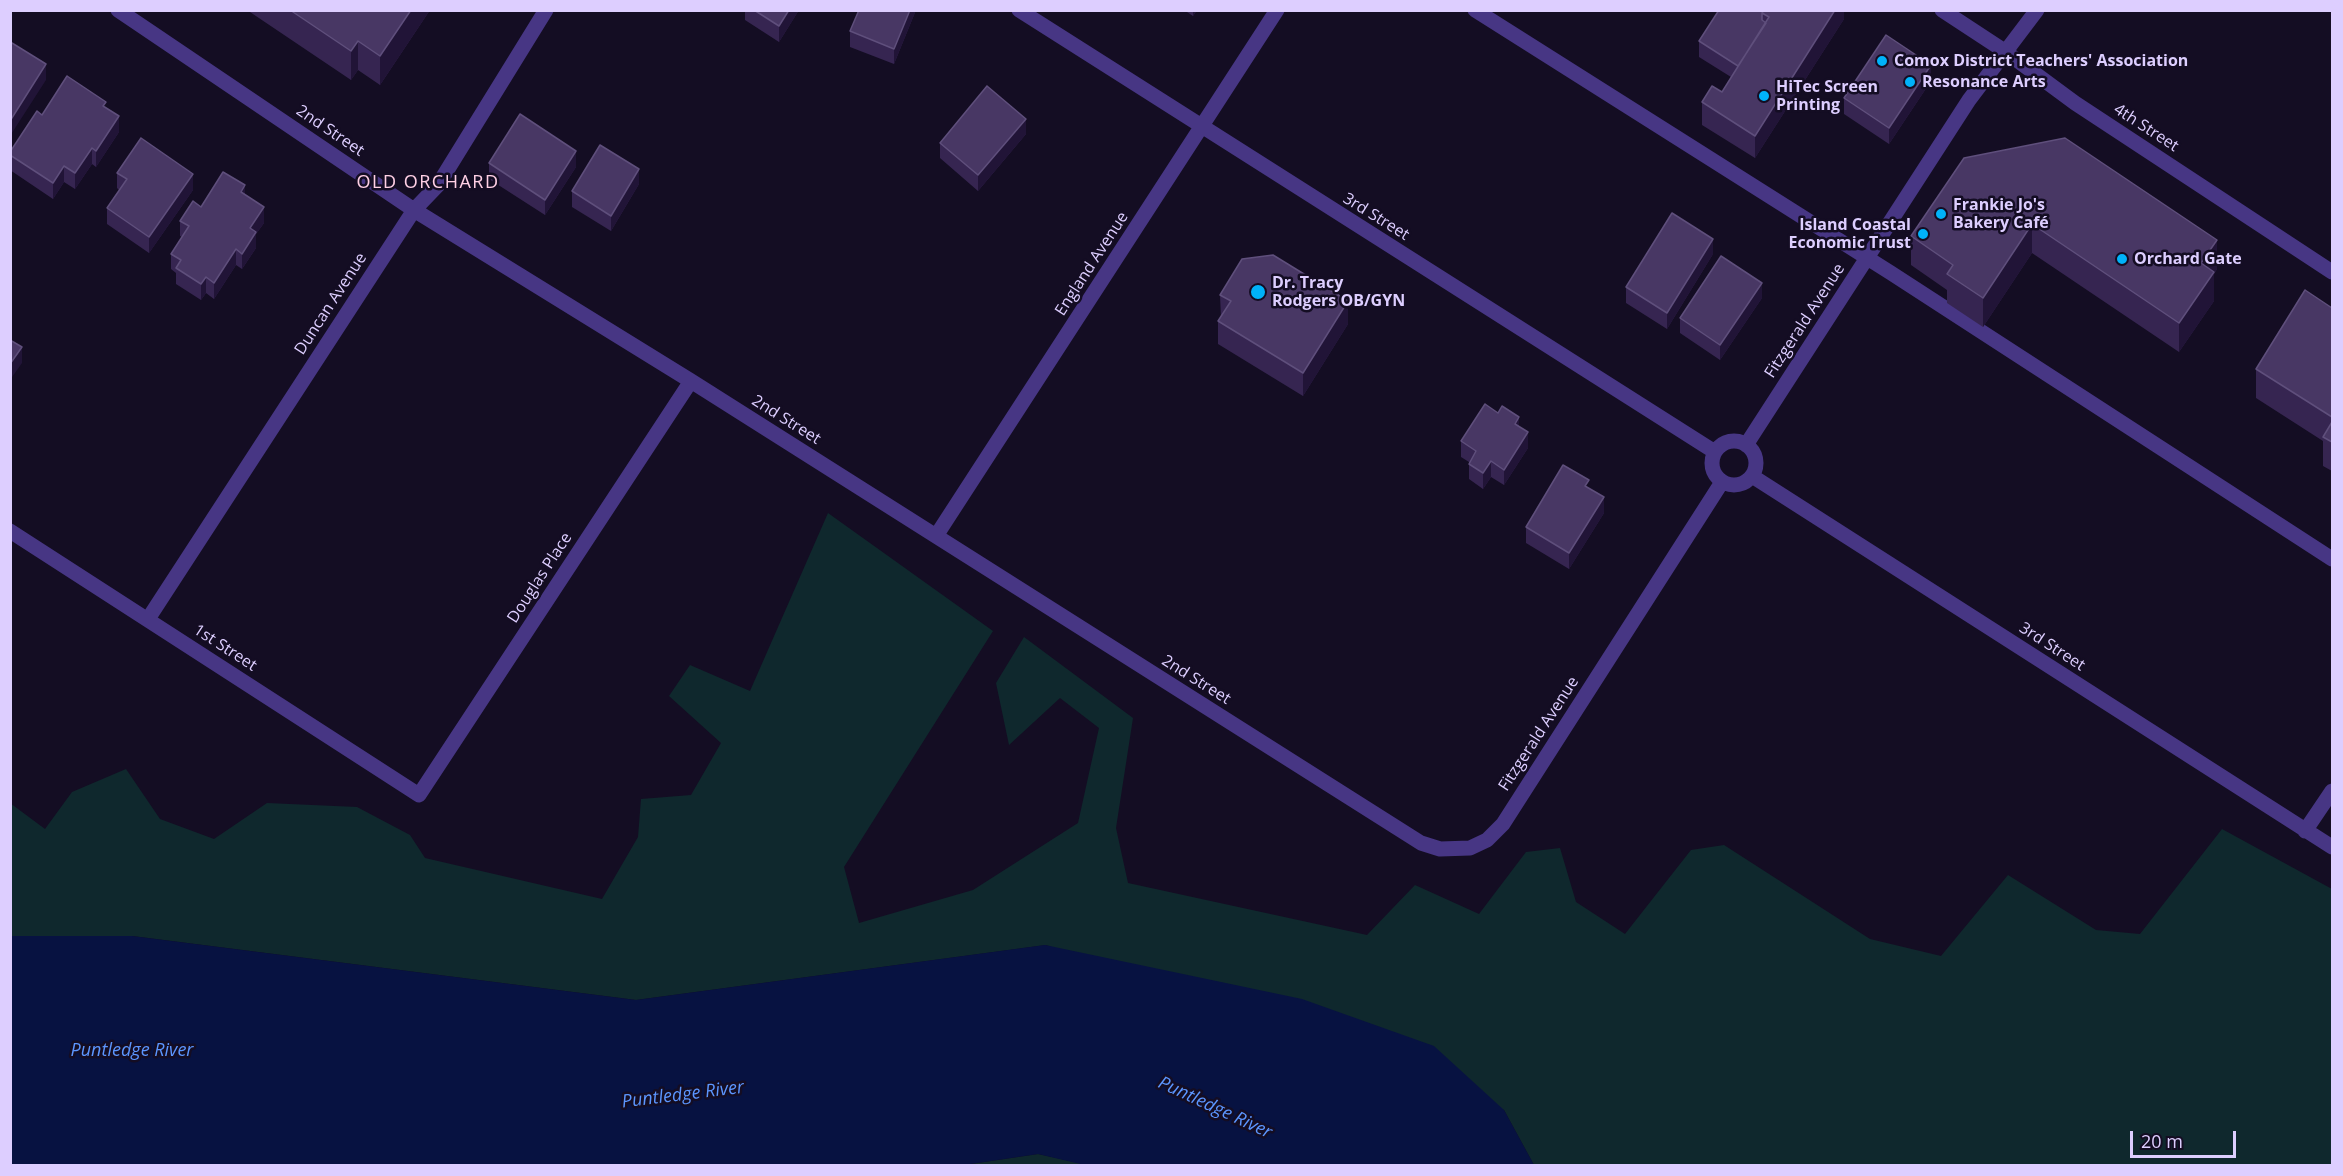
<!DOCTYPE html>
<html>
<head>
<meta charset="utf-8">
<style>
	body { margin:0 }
	#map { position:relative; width:2343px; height:1176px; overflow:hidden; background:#140d23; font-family:"Open Sans",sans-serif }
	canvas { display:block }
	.frame { position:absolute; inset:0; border:12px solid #ddceff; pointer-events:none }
	.scale { position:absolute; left:2130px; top:1131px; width:106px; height:27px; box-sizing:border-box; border:3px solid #ddceff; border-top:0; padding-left:8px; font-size:18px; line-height:21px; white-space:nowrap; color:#ddceff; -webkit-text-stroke:4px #140d23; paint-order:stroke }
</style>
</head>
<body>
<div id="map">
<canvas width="2343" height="1176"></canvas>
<div class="frame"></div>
<div class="scale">20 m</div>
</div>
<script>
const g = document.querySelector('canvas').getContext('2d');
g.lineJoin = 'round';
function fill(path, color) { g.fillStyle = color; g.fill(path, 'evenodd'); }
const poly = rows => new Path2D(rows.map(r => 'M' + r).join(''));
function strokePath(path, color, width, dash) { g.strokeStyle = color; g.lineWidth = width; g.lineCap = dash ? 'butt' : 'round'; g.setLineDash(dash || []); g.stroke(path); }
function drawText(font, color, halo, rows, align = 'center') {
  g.font = font + ' "Open Sans",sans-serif'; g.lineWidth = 5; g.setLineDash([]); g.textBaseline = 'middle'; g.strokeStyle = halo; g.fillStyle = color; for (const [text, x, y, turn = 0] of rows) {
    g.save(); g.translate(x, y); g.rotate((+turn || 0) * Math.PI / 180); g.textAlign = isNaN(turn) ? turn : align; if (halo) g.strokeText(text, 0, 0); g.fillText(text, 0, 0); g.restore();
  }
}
fill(poly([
	[828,513,993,631,844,867,859,923,973,890,1078,823,1099,728,1060,698,1009,745,996,683,1024,637,1133,718,1116,828,1128,883,1367,935,1415,885,1479,914,1526,852,1560,848,1576,902,1625,934,1691,850,1724,845,1870,939,1941,956,2008,875,2096,930,2140,934,2222,829,2332,889,2332,1165,1534,1165,1504,1110,1046,945,636,1000,132,936,11,936,10,803,45,829,72,792,126,769,160,819,214,839,267,803,357,807,410,835,425,858,602,899,638,837,641,799,691,795,721,743,669,696,690,665,750,691],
	[1038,1154,1089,1165,957,1166]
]), '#0f282d');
fill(poly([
	[11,936,132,936,636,1000,1045,945,1302,999,1434,1046,1504,1110,1534,1165,1089,1166,1038,1154,957,1166,11,1165]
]), '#071241');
strokePath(poly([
	[118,10,414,210,691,381,1421,843,1440,849,1470,848,1487,840,1503,824,1722,482],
	[1019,10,1715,452],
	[1475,10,1891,273,2332,559],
	[1942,10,2006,52,2075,103,2332,272],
	'1712 463a22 22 0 1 1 44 0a22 22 0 1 1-44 0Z',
	[1746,445,1969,100,2037,10],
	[1752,476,2332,847],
	[10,531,419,795,691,381],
	[936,536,1277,10],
	[148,619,414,210,438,185,546,10],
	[2305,831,2332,791]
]), '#473684', 15);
fill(poly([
	[247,10,430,10,380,85,358,70,351,80],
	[745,10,799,10,779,42,745,20],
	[916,10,894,64,850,47,850,31],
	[1184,10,1197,10,1193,16],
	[1719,10,1844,10,1844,19,1755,158,1702,125,1702,102,1722,92,1731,77,1699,57,1699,41],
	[1931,81,1889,144,1844,114,1844,98],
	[106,108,119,132,96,167,92,164,75,189,64,182,53,199,10,170,10,152,42,115],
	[1026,134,978,191,940,158,940,143],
	[1964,158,2217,269,2214,274,2214,301,2179,352,2032,253,1983,327,1947,303,1947,290,1911,265,1911,236],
	[489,163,576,167,545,215,489,179],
	[117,173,193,190,149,253,107,224,107,208,119,190,117,188],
	[639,184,611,231,572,207,572,191],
	[245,195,264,223,256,234,256,248,242,269,236,265,214,299,206,293,201,300,176,284,176,273,171,269,171,254,182,237,180,236,180,221,201,207],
	[1713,254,1667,329,1626,303,1626,287],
	[1220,295,1348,324,1303,396,1218,344,1218,321,1221,318],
	[1762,298,1720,360,1680,333,1680,318],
	[2332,308,2332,471,2323,466,2323,441,2256,398,2256,369],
	[1519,427,1528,448,1504,485,1491,477,1483,489,1469,479,1469,462,1461,457,1461,441],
	[1589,488,1604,513,1569,569,1526,543,1526,527]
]), '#362551');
fill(poly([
	[411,10,430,10,380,85,380,56],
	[789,10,799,10,779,42,779,26],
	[910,10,916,10,894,64,894,49],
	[1193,10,1197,10,1193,16],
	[1835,10,1844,10,1844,19,1755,158,1755,136],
	[358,41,358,70,351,80,351,51],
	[46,64,46,80,10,136,10,121],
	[1931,65,1931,81,1889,144,1889,128],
	[119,116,119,132,96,167,96,151],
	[1026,119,1026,134,978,191,978,175],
	[92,148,92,164,75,189,75,173],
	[576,151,576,167,545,215,545,200],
	[64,166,64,182,53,199,53,183],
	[639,169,639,184,611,231,611,216],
	[193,174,193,190,149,253,149,237],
	[245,185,245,201,241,192],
	[264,207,264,223,256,234,256,248,242,269,242,254,250,228],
	[2032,224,2032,253,1983,327,1983,298],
	[1713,239,1713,254,1667,329,1667,313],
	[2217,240,2217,269,2214,274,2214,301,2179,352,2179,323,2201,263],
	[236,249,236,265,214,299,214,283],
	[206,277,206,293,201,300,201,284],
	[1762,283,1762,298,1720,360,1720,345],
	[1348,301,1348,324,1303,396,1303,373],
	[22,347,22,363,10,380,10,364],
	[1519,417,1519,433,1515,424],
	[1528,432,1528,448,1504,485,1504,470],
	[1491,461,1491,477,1483,489,1483,473],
	[1604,497,1604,513,1569,569,1569,553]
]), '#211437');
const building = poly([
	[290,10,411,10,380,56,358,41,351,51,290,10],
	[754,10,789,10,779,26,754,10],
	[859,10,910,10,894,49,850,31,859,10],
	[1719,10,1764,10,1762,13,1762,20,1766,23,1738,66,1699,41,1719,10],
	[1764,10,1835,10,1755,136,1702,102,1712,86,1722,92,1769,17,1762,13,1764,10],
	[1886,35,1931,65,1889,128,1844,98,1886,35],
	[12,43,46,64,10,121,10,44,12,43],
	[67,76,106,102,103,106,119,116,96,151,92,148,75,173,64,166,53,183,10,155,10,152,37,111,42,115,67,76],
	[987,86,1026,119,978,175,940,143,987,86],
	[520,114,576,151,545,200,489,163,520,114],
	[141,138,193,174,149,237,107,208,127,179,117,173,141,138],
	[2065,138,2217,240,2201,263,2214,272,2179,323,2032,224,1983,298,1947,274,1953,265,1911,236,1964,158,2065,138],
	[600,145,639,169,611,216,572,191,600,145],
	[223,172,245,185,241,192,264,207,250,228,256,232,242,254,236,249,214,283,206,277,201,284,176,268,181,260,171,254,189,226,180,221,193,201,201,207,223,172],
	[1672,213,1713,239,1667,313,1626,287,1672,213],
	[1273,255,1348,301,1303,373,1218,321,1231,301,1220,295,1242,259,1273,255],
	[1721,256,1762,283,1720,345,1680,318,1721,256],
	[2305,290,2332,308,2332,417,2256,369,2305,290],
	[10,340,22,347,10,364,10,340],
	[1485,404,1498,413,1502,406,1519,417,1515,424,1528,432,1504,470,1491,461,1483,473,1469,464,1476,451,1461,441,1485,404],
	[2332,422,2332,442,2323,437,2332,422],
	[1563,465,1589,480,1585,486,1604,497,1569,553,1526,527,1563,465]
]);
fill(building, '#483764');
strokePath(building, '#5f4f7c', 1.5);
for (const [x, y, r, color] of [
	[1882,61,6,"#00b2f9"],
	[1910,82,6,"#00b2f9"],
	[1764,96,6,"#00b2f9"],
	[1941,214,6,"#00b2f9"],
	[1923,234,6,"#00b2f9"],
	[2122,259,6,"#00b2f9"],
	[1258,292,8,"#00b2f9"]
]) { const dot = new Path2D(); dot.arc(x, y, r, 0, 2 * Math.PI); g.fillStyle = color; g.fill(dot); strokePath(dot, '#140d23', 2); }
drawText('bold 16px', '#ddceff', '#140d23', [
	["Comox District Teachers' Association",1894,61],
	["Resonance Arts",1922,82],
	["HiTec Screen",1776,87],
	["Printing",1776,105],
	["Frankie Jo's",1953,205],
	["Bakery Café",1953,223],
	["Island Coastal",1911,225,"right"],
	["Economic Trust",1911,243,"right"],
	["Orchard Gate",2134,259],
	["Dr. Tracy",1272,283],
	["Rodgers OB/GYN",1272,301]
], 'left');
drawText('16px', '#ddceff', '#140d23', [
	["4th Street",2146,128,33],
	["2nd Street",330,131,34],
	["3rd Street",1376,217,32],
	["England Avenue",1092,264,-57],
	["Duncan Avenue",331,304,-57],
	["Fitzgerald Avenue",1805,321,-57],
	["2nd Street",786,420,32],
	["Douglas Place",540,578,-57],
	["3rd Street",2052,647,33],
	["1st Street",225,648,33],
	["2nd Street",1196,680,32],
	["Fitzgerald Avenue",1539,734,-57]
]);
g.letterSpacing = '1.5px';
drawText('18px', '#ffd0e5', '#140d23', [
	["OLD ORCHARD",428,183]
]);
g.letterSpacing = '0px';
drawText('italic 18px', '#5c96ff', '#140d23', [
	["Puntledge River",132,1051],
	["Puntledge River",683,1095,-7],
	["Puntledge River",1215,1108,25]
]);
</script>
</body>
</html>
